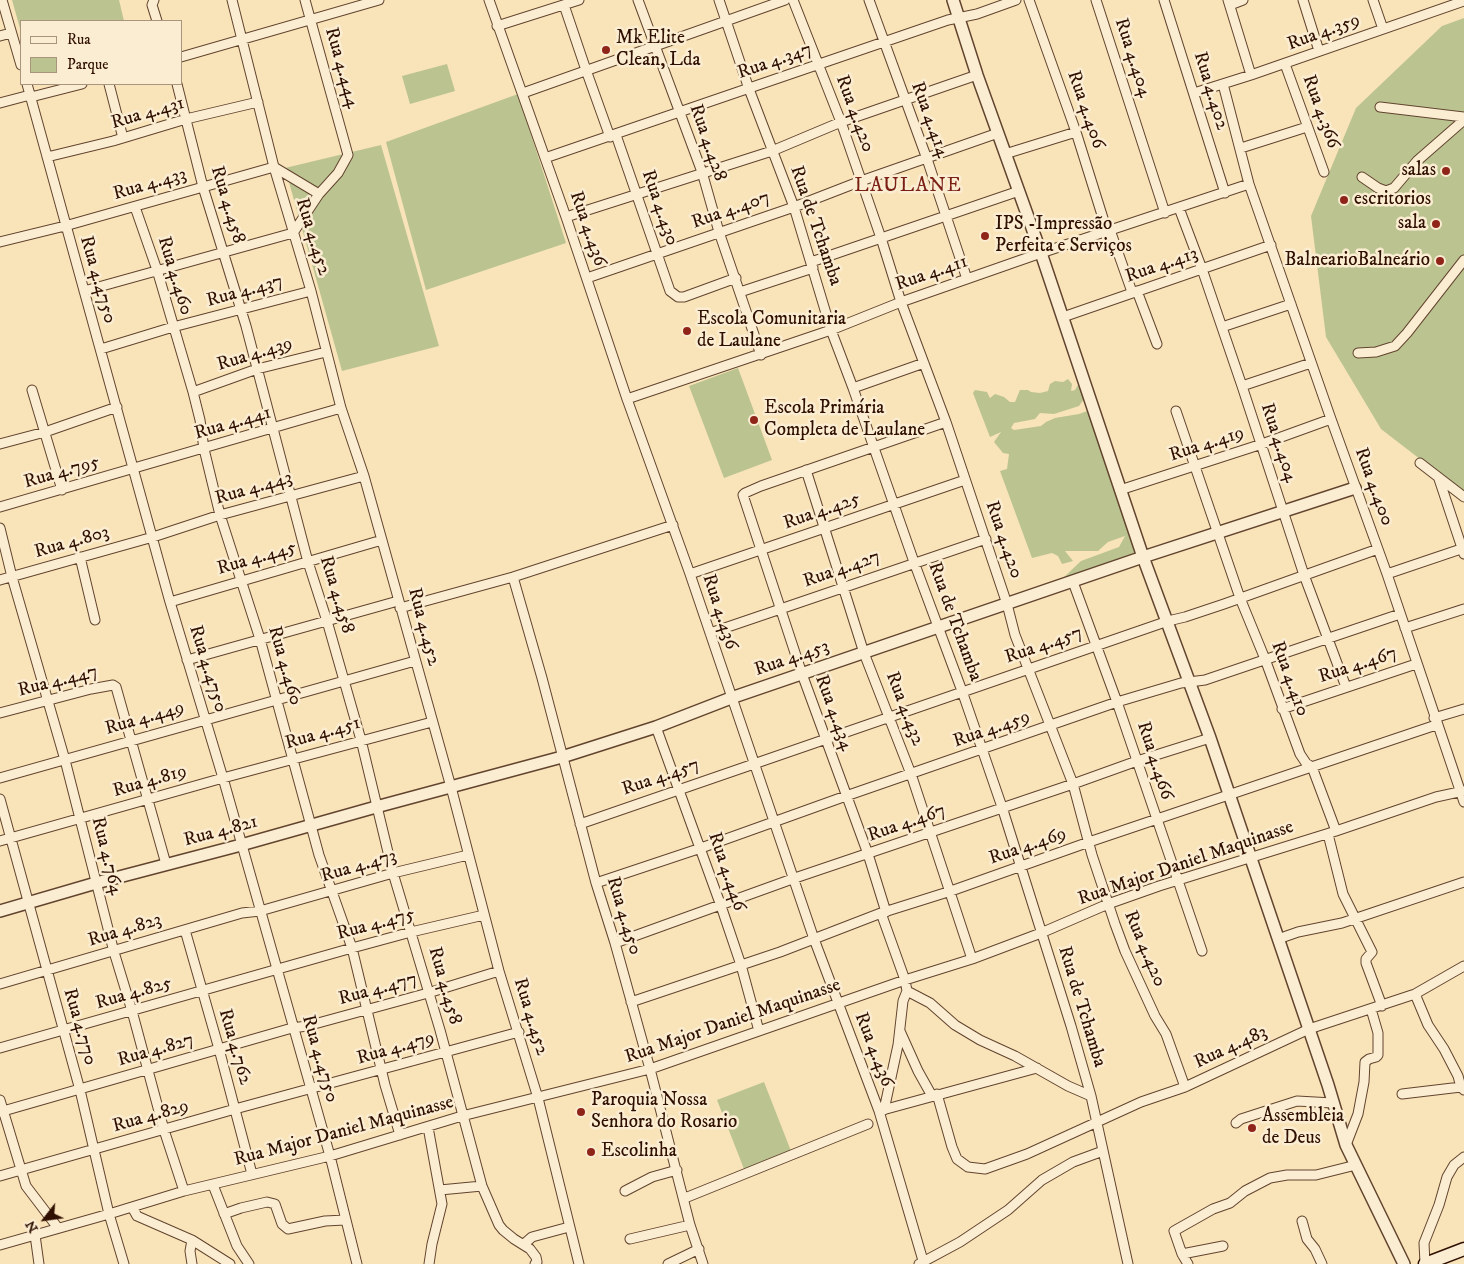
<!DOCTYPE html>
<html>
<head>
<meta charset="utf-8">
<style>
	body { margin:0 }
	#map { position:relative; width:1464px; height:1264px; overflow:hidden; background:#f9e3b9; font-family:"IM FELL DW Pica",serif }
	canvas { display:block }
	.legend { position:absolute; left:20px; top:20px; width:162px; height:65px; box-sizing:border-box; background:#fbedd2; border:1px solid #a9947e; margin:0; padding:6px 9px; list-style:none; font-size:15px; color:#2f0f00 }
	.legend li { display:flex; align-items:center; gap:10px; height:25px }
	.legend b { width:25px; border:1px solid #a9947e }
	.north { position:absolute; left:20px; top:1194px; width:50px; height:50px; -webkit-text-stroke:4px #fbedd2; paint-order:stroke; rotate:240deg; font-size:14px; font-weight:700; line-height:20px; text-align:center; color:#2f0f00 }
	.north::after { content:''; display:block; margin:auto; width:18px; height:22px; background:#2f0f00; clip-path:polygon(50% 0,100% 100%,50% 72%,0 100%) }
</style>
</head>
<body>
<div id="map">
<canvas width="1464" height="1264"></canvas>
<ul class="legend">
<li><b style="height:6px;background:#fbedd2"></b>Rua</li>
<li><b style="height:14px;background:#bbc491"></b>Parque</li>
</ul>
<div class="north">N</div>
</div>
<script>
const g = document.querySelector('canvas').getContext('2d');
g.lineJoin = 'round';
function fill(path, color) { g.fillStyle = color; g.fill(path, 'evenodd'); }
const poly = rows => new Path2D(rows.map(r => 'M' + r).join(''));
function strokePath(path, color, width, dash) { g.strokeStyle = color; g.lineWidth = width; g.lineCap = dash ? 'butt' : 'round'; g.setLineDash(dash || []); g.stroke(path); }
function drawText(font, color, halo, rows, align = 'center') {
  g.font = font + ' "IM FELL DW Pica",serif'; g.lineWidth = 5; g.setLineDash([]); g.textBaseline = 'middle'; g.strokeStyle = halo; g.fillStyle = color; for (const [text, x, y, turn = 0] of rows) {
    g.save(); g.translate(x, y); g.rotate((+turn || 0) * Math.PI / 180); g.textAlign = isNaN(turn) ? turn : align; if (halo) g.strokeText(text, 0, 0); g.fillText(text, 0, 0); g.restore();
  }
}
fill(poly([
	[12,0,119,0,124,21,21,21,21,32],
	[1464,18,1464,493,1381,429,1326,337,1311,216,1356,108,1442,26],
	[447,64,455,91,410,104,402,76],
	[518,94,566,243,426,290,386,142],
	[381,145,439,346,342,371,285,168],
	[738,368,772,460,724,478,689,386],
	[1068,379,1072,384,1071,391,1075,390,1078,385,1083,390,1084,399,1079,406,1054,414,1040,413,1035,419,1014,423,1011,428,1014,430,1041,426,1046,422,1055,418,1079,414,1090,410,1141,558,1061,580,1081,561,1119,547,1125,536,1108,542,1098,551,1065,551,1073,561,1062,564,1058,556,1052,553,1032,558,1000,471,1007,469,1009,454,1003,453,994,442,1001,432,990,437,973,393,975,390,987,392,990,398,995,394,1004,397,1010,402,1015,402,1020,390,1028,390,1031,392,1040,393,1048,391,1050,384,1055,381,1063,382],
	[764,1082,791,1151,744,1169,717,1100]
]), '#bbc491');
const minor = poly([
	[2,0,21,65],
	[154,0,152,5,157,21],
	[232,0,274,167,311,291,341,408,364,476,451,787,499,971,538,1098,579,1264],
	[489,0,566,217,627,399,690,574,814,939,879,1111,924,1264],
	[638,0,702,172,719,232,761,355],
	[719,0,749,89,794,207,831,330,853,388,914,562,962,691,1002,807,1071,1026,1091,1096,1128,1264],
	[793,0,841,122,881,238,901,302,946,422,1007,604,1015,635,1073,784,1092,855,1115,924,1125,951,1155,1016,1166,1034,1185,1087],
	[869,0,927,159,967,279],
	[1029,0,1076,132,1107,231],
	[1096,0,1165,213],
	[1164,0,1225,193],
	[1228,0,1251,75],
	[1303,0,1319,51],
	[1373,0,1383,29],
	[564,5,586,70,610,137],
	[1230,5,1243,0],
	[497,26,579,0],
	[0,36,11,33],
	[181,57,379,0],
	[1285,64,1324,172],
	[27,84,170,602,223,778,330,1156,357,1264],
	[109,84,123,138],
	[177,84,203,187,246,326,308,562,327,621,361,740,393,873,440,1030,482,1186,499,1225,503,1230,514,1239,530,1249,536,1257,537,1262,535,1264],
	[1223,84,1249,184,1331,419,1387,574,1464,802],
	[523,93,785,0],
	[1194,93,1251,75,1464,1],
	[31,97,82,84],
	[0,103,30,95],
	[1380,107,1464,117],
	[616,135,670,291,678,297,684,297,736,278],
	[1241,148,1307,127],
	[1005,154,1076,132],
	[47,157,113,141,186,119,258,102],
	[545,158,948,20,977,14,1016,0],
	[1362,177,1378,188,1386,191,1394,188,1417,161,1464,120],
	[135,207,157,270,193,392,200,420,204,449,220,515,260,639,319,855,352,948,385,1085,400,1135],
	[1179,208,1202,269,1242,386,1304,575,1346,687],
	[566,217,772,151,841,122,977,75],
	[1110,230,1132,292],
	[0,242,65,226,274,167,319,194,338,173,348,155,305,0],
	[811,262,1019,191],
	[587,278,794,207,861,181,998,133],
	[84,291,293,233,319,194],
	[1137,291,1157,344],
	[740,292,813,268],
	[1063,317,1271,245],
	[1222,327,1291,304],
	[101,349,173,327,311,291],
	[1358,353,1376,352,1395,346,1407,333,1464,260],
	[1242,386,1311,363],
	[853,388,924,363],
	[32,390,62,490],
	[193,392,257,369,326,352],
	[627,399,831,330,901,302,1041,253,1249,184],
	[1176,411,1240,598,1265,659,1300,754,1306,763,1312,767,1336,831],
	[0,444,45,432,117,407],
	[1420,463,1464,497],
	[806,470,864,653,911,774,972,959],
	[1439,479,1464,554],
	[1120,490,1262,444,1331,419],
	[0,507,341,408],
	[0,528,12,577,65,760,114,952,132,1011,164,1130,184,1191],
	[80,557,95,620],
	[690,574,965,480],
	[1387,574,1464,548],
	[513,577,542,678,596,883,615,943,650,1069,690,1225,703,1264],
	[0,580,153,537,220,515,364,476],
	[1073,582,1117,702,1202,951],
	[170,602,382,540],
	[400,608,513,577,673,525],
	[1405,628,1464,609],
	[710,633,986,539],
	[187,660,398,601],
	[1282,709,1416,664],
	[0,713,91,689,113,685,116,687,166,864],
	[1434,718,1464,709],
	[656,727,721,906,741,965,759,1031],
	[0,778,415,661],
	[0,799,80,1090,109,1214,124,1264],
	[580,824,1168,621,1185,617,1224,604,1378,549],
	[1328,834,1343,894,1372,952,1366,959,1366,963,1382,1006],
	[0,841,223,778,432,722],
	[596,883,701,848,846,796,1117,702,1181,683,1205,680,1400,614],
	[886,912,868,854,802,674,743,495,745,493,761,486,946,422],
	[881,913,905,980,907,991,930,1003,955,1025,980,1040,1015,1056,1068,1086,1091,1096],
	[185,930,219,1049,252,1174],
	[1278,939,1298,932,1342,923,1464,882],
	[615,943,795,878,1073,784,1137,761,1210,738],
	[0,984,242,913,260,911,393,873,468,855],
	[1415,994,1428,1025,1444,1049,1458,1076,1461,1087,1464,1090],
	[631,1002,780,952,881,913,951,891,1089,842,1436,725],
	[900,1031,918,1071,932,1096],
	[0,1048,352,948,411,932,484,915],
	[937,1094,952,1147,957,1159,968,1167,985,1169,1027,1154,1141,1102,1185,1087,1309,1029,1415,994,1464,966],
	[1402,1094,1461,1087],
	[0,1100,26,1186,58,1228],
	[884,1110,898,1045,903,1001,907,991],
	[879,1111,1037,1068],
	[0,1112,292,1028,307,1026,428,993,499,971],
	[1236,1123,1241,1119,1297,1101,1333,1103],
	[428,1127,442,1204,432,1244,429,1264],
	[1346,1145,1358,1114,1364,1082,1365,1062,1369,1059,1376,1057,1378,1055,1378,1033,1371,1009],
	[0,1176,235,1109,519,1032],
	[213,1185,237,1246,249,1264],
	[440,1190,482,1186],
	[625,1191,652,1177,677,1170],
	[685,1198,868,1124],
	[132,1207,137,1216,192,1240,230,1264],
	[224,1214,241,1208,267,1202,275,1204,282,1224,288,1229,325,1221,345,1220],
	[1302,1221,1307,1239,1315,1249,1322,1264],
	[35,1235,39,1264],
	[630,1239,690,1225],
	[524,1244,532,1237,569,1227],
	[0,1245,109,1214,184,1191,330,1156,462,1116,650,1069,905,980,972,959,1041,933,1108,904,1159,886,1336,831,1436,797,1464,791],
	[1182,1254,1223,1246],
	[192,1264,190,1251,192,1240],
	[668,1264,699,1249],
	[919,1264,960,1242,1008,1210,1042,1180,1073,1162,1103,1151],
	[1188,1264,1182,1254,1174,1231,1213,1209,1230,1203,1245,1191,1270,1178,1287,1175,1316,1175,1356,1165],
	[1425,1264,1424,1243,1439,1205,1447,1177,1454,1165,1464,1157]
]);
const tertiary = poly([
	[953,0,977,75,1041,253,1143,557,1210,738,1328,1085,1346,1145,1404,1264],
	[0,911,96,883,241,845,376,807,562,757,656,727,731,698,1143,557,1355,488]
]);
const secondary = poly([
	[1425,1264,1464,1249]
]);
strokePath(minor, '#62442e', 11);
strokePath(tertiary, '#62442e', 14);
strokePath(secondary, '#2f0f00', 15);
strokePath(minor, '#fbedd2', 9);
strokePath(tertiary, '#fbedd2', 11);
strokePath(secondary, '#fbedd2', 12);
for (const [x, y, r, color] of [
	[606,50,5,"#8f2418"],
	[1446,171,5,"#8f2418"],
	[1344,200,5,"#8f2418"],
	[1436,224,5,"#8f2418"],
	[985,236,5,"#8f2418"],
	[1440,261,5,"#8f2418"],
	[687,331,5,"#8f2418"],
	[754,420,5,"#8f2418"],
	[581,1112,5,"#8f2418"],
	[1252,1128,5,"#8f2418"],
	[591,1152,5,"#8f2418"]
]) { const dot = new Path2D(); dot.arc(x, y, r, 0, 2 * Math.PI); g.fillStyle = color; g.fill(dot); strokePath(dot, '#fbedd2', 2); }
drawText('19px', '#2f0f00', '#fbedd2', [
	["Rua 4.359",1324,33,-20],
	["Rua 4.404",1132,58,72],
	["Rua 4.347",775,62,-19],
	["Rua 4.444",341,68,74],
	["Rua 4.402",1210,91,73],
	["Rua 4.406",1085,110,71],
	["Rua 4.366",1320,112,70],
	["Rua 4.431",148,114,-16],
	["Rua 4.420",854,114,70],
	["Rua 4.414",929,120,70],
	["Rua 4.428",707,143,71],
	["Rua 4.433",150,185,-16],
	["Rua 4.458",227,205,73],
	["Rua 4.430",659,208,71],
	["Rua 4.407",731,211,-19],
	["Rua de Tchamba",815,226,71],
	["Rua 4.436",587,229,71],
	["Rua 4.452",312,237,73],
	["Rua 4.413",1162,266,-19],
	["Rua 4.411",932,274,-19],
	["Rua 4.460",174,276,73],
	["Rua 4.4750",97,280,74],
	["Rua 4.437",245,292,-15],
	["Rua 4.439",255,355,-17],
	["Rua 4.441",233,424,-16],
	["Rua 4.404",1278,443,72],
	["Rua 4.419",1207,445,-18],
	["Rua 4.795",62,473,-16],
	["Rua 4.400",1373,487,70],
	["Rua 4.443",254,489,-16],
	["Rua 4.425",822,512,-19],
	["Rua 4.420",1003,540,71],
	["Rua 4.803",72,543,-16],
	["Rua 4.445",257,559,-16],
	["Rua 4.427",842,570,-19],
	["Rua 4.458",336,595,73],
	["Rua 4.436",719,612,72],
	["Rua de Tchamba",954,622,70],
	["Rua 4.452",423,627,75],
	["Rua 4.457",1044,646,-19],
	["Rua 4.453",792,659,-19],
	["Rua 4.460",284,666,74],
	["Rua 4.467",1358,666,-18],
	["Rua 4.4750",207,669,73],
	["Rua 4.410",1289,679,70],
	["Rua 4.447",58,682,-14],
	["Rua 4.432",904,709,69],
	["Rua 4.434",833,713,70],
	["Rua 4.449",145,719,-16],
	["Rua 4.459",992,730,-19],
	["Rua 4.451",323,734,-16],
	["Rua 4.466",1154,761,72],
	["Rua 4.457",661,778,-19],
	["Rua 4.819",150,782,-16],
	["Rua 4.467",907,824,-19],
	["Rua 4.821",221,832,-15],
	["Rua 4.469",1028,847,-19],
	["Rua 4.764",106,856,76],
	["Rua Major Daniel Maquinasse",1186,864,-19],
	["Rua 4.473",359,867,-16],
	["Rua 4.446",726,872,71],
	["Rua 4.450",623,916,73],
	["Rua 4.475",376,925,-15],
	["Rua 4.823",125,931,-17],
	["Rua 4.420",1144,949,67],
	["Rua 4.458",444,986,74],
	["Rua 4.477",378,990,-15],
	["Rua 4.825",134,994,-16],
	["Rua de Tchamba",1081,1007,73],
	["Rua 4.452",530,1017,73],
	["Rua Major Daniel Maquinasse",733,1022,-19],
	["Rua 4.770",79,1027,74],
	["Rua 4.762",234,1047,74],
	["Rua 4.483",1231,1048,-25],
	["Rua 4.479",396,1049,-16],
	["Rua 4.436",873,1050,69],
	["Rua 4.827",156,1051,-16],
	["Rua 4.4750",319,1059,74],
	["Rua 4.829",151,1117,-16],
	["Rua Major Daniel Maquinasse",344,1132,-15]
]);
drawText('19px', '#2f0f00', '#fbedd2', [
	["Mk Elite",616,39],
	["Clean, Lda",616,61],
	["salas",1436,171,"right"],
	["escritorios",1354,200],
	["sala",1426,224,"right"],
	["IPS -Impressão",995,225],
	["Perfeita e Serviços",995,247],
	["BalnearioBalneário",1430,261,"right"],
	["Escola Comunitaria",697,320],
	["de Laulane",697,342],
	["Escola Primária",764,409],
	["Completa de Laulane",764,431],
	["Paroquia Nossa",591,1101],
	["Senhora do Rosario",591,1123],
	["Assembleia",1262,1117],
	["de Deus",1262,1139],
	["Escolinha",601,1152]
], 'left');
g.letterSpacing = '1px';
drawText('20px', '#7a1f14', '#fbedd2', [
	["LAULANE",908,187]
]);
g.letterSpacing = '0px';
</script>
</body>
</html>
